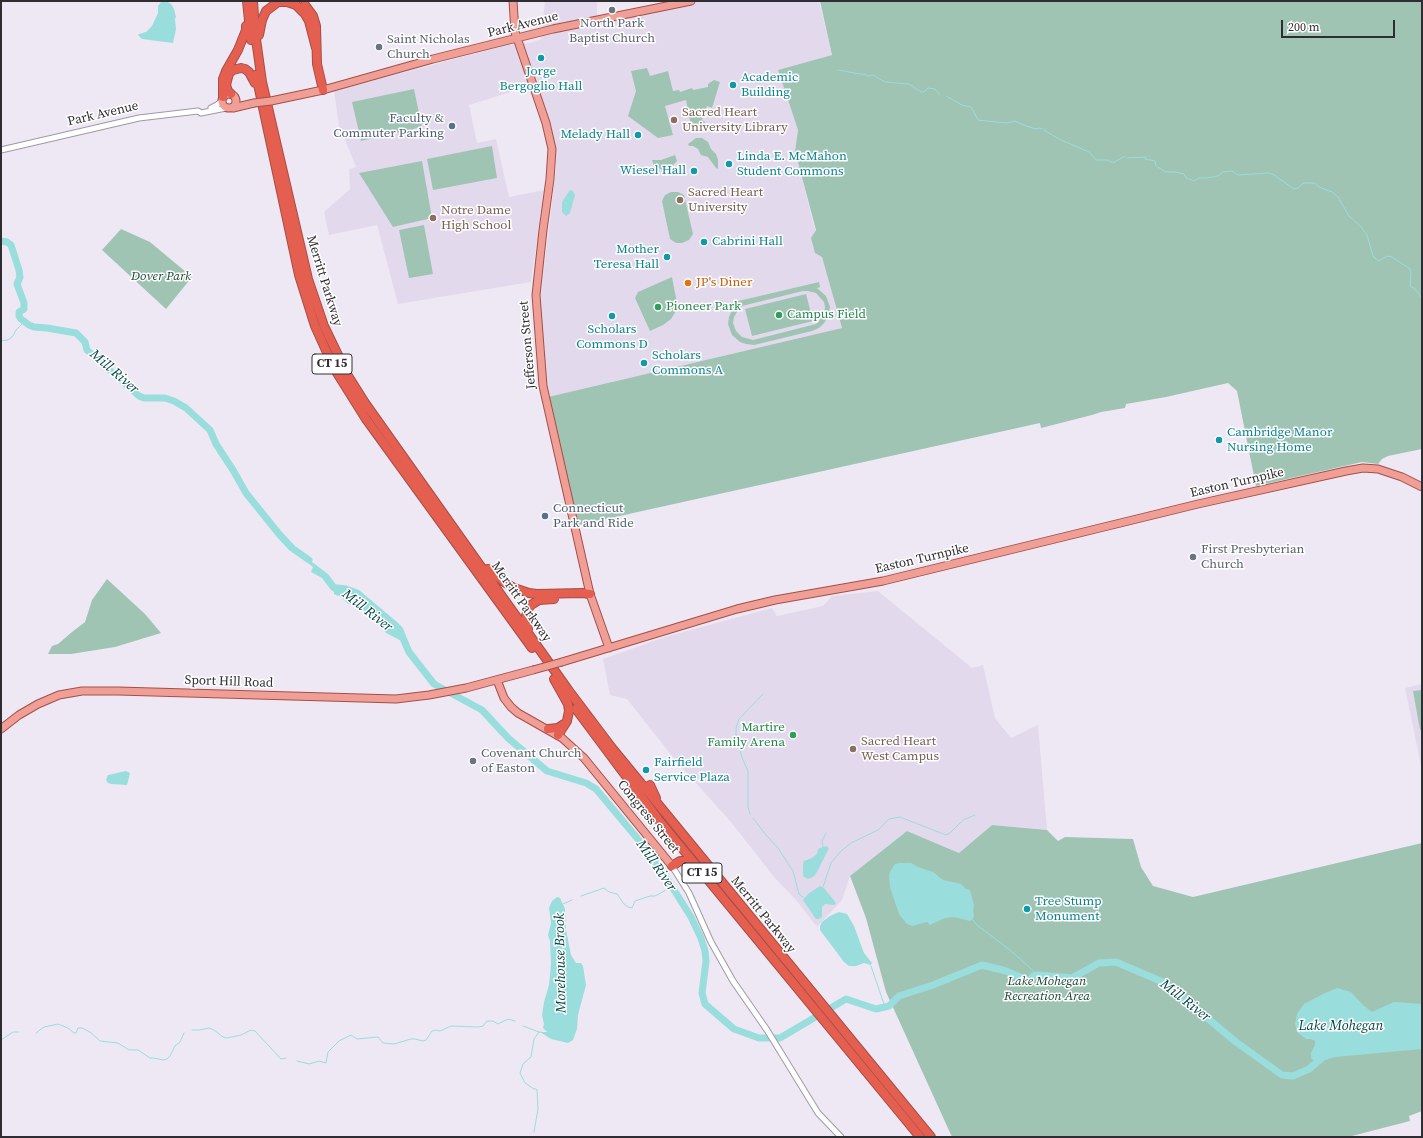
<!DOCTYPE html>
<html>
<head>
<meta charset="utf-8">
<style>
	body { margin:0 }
	#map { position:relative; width:1423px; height:1138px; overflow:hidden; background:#eee8f4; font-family:"Source Serif 4",serif }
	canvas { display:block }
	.frame { position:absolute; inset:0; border:2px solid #302d32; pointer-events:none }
	.scale { position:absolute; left:1281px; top:20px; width:114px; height:18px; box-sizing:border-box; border:2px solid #302d32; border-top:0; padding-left:5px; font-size:12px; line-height:14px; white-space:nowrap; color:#302d32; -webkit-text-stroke:3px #fff; paint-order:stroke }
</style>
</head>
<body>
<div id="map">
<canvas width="1423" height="1138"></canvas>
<div class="frame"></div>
<div class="scale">200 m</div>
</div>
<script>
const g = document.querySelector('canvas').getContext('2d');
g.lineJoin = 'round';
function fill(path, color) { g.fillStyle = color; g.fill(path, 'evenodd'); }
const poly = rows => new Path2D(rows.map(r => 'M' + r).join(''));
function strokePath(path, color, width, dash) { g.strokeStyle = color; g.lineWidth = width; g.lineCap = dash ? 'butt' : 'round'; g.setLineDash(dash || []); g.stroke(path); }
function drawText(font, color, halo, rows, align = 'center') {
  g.font = font + ' "Source Serif 4",serif'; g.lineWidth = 3; g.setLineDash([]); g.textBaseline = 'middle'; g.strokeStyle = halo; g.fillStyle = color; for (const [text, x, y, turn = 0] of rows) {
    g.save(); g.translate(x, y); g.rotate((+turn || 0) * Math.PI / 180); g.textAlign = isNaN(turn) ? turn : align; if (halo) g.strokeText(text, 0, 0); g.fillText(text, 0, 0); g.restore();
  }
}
fill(poly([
	[545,1,597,1,597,18,685,1,819,1,832,55,778,70,798,130,795,151,822,257,842,328,548,397,540,301,556,170,556,150,537,84,469,105,477,143,496,139,509,197,544,190,531,282,398,304,377,225,329,235,324,212,350,189,349,169,356,167,339,125,334,91,507,45,530,43,541,39],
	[878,591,972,668,983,665,995,718,1011,738,1038,725,1047,830,992,825,959,853,907,831,850,876,842,900,817,927,796,900,775,878,730,821,676,761,627,699,610,695,603,659,665,637,772,608,777,616,823,606,832,596],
	[1422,684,1422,770,1405,688]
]), '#e3d9ec');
fill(poly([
	[820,1,1422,1,1422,449,1388,456,1382,459,1378,464,1362,462,1256,486,1237,391,1228,383,1166,397,1126,404,1125,408,1101,412,1092,415,1041,428,1040,423,579,525,548,397,842,328,822,257,815,253,811,238,816,230,795,151,798,130,778,70,832,55],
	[647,68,650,76,668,71,673,91,679,90,680,92,692,88,693,90,708,87,708,84,714,80,720,82,712,108,707,106,702,120,705,122,703,128,692,130,686,100,665,106,673,135,658,138,628,116,636,91,631,71],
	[414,89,422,127,361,141,352,102],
	[696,138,702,138,708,142,711,149,716,154,718,160,718,169,716,168,708,157,701,155,698,149,693,146,689,146,688,144],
	[492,146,497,178,433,190,427,159],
	[675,155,677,161,670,168,663,170,654,166,652,160,661,160],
	[422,161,432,218,393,227,359,173],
	[671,192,678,192,684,195,693,234,689,240,682,243,676,243,670,239,662,201,665,195],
	[424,225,433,274,409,278,399,230],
	[121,229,150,242,192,277,166,309,102,250],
	[672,277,677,303,676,311,671,319,663,325,650,331,635,298,638,292],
	[819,282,820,287,817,288,826,296,830,307,828,317,824,323,819,328,812,331,754,345,746,344,740,342,732,335,728,324,729,317,733,308,731,308,730,303],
	[803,291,808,291,816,293,824,302,825,307,824,315,816,324,753,340,742,337,736,331,733,323,734,317,738,310,742,306],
	[806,294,813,321,752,336,745,309],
	[107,579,145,614,161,633,115,647,71,654,48,654,52,646,58,644,72,632,85,622,92,600],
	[1422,690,1422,729,1420,730,1413,691],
	[992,825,1047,830,1058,841,1065,837,1133,839,1141,867,1153,886,1193,897,1422,843,1422,1111,1409,1116,1410,1121,1348,1137,952,1137,886,992,866,918,850,876,907,831,959,853]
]), '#a0c4b3');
fill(poly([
	[161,2,168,2,171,4,174,9,176,17,175,19,176,29,173,43,142,39,138,35,139,34,146,32,152,26,158,13,158,6],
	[570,190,573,191,575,195,570,213,566,216,562,212,562,202],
	[303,554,308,555,312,562,328,574,337,586,346,587,347,591,342,596,338,596,334,594,334,592,331,590,322,578,311,572,313,567,302,558,302,555],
	[126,771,130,773,127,785,111,784,108,783,106,780,108,775],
	[826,846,829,848,817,872,813,877,808,879,803,876,803,865,804,861,812,858,817,854,818,849],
	[900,863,911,863,918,867,933,872,943,880,961,884,966,889,970,890,974,905,973,910,974,917,970,921,954,917,945,918,930,925,927,922,912,926,907,924,899,914,890,887,889,875,891,870,895,864],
	[820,886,824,888,836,903,834,905,825,904,822,907,822,917,819,919,816,919,803,900,808,894],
	[557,897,560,898,565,909,566,930,571,955,576,963,581,963,583,966,586,985,578,1015,577,1029,573,1040,568,1043,551,1039,540,1032,547,1032,543,1028,544,1024,542,1015,544,1002,549,985,551,964,550,941,548,935,551,923,549,908,552,901],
	[839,912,847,914,854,926,864,953,872,963,871,965,864,963,856,966,849,966,844,962,820,930,820,926,822,922,830,916],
	[1337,988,1351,992,1363,1005,1372,1012,1394,1002,1422,1004,1422,1049,1335,1057,1316,1063,1311,1058,1311,1053,1315,1045,1315,1041,1311,1039,1306,1039,1297,1032,1295,1024,1297,1014,1304,1004,1323,994]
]), '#9adddd');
strokePath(poly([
	[838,70,860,74,864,74,868,76,873,75,885,82,909,84,921,92,924,92,928,88,935,89,940,95],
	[946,96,962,105,971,107,978,120,1006,123,1015,121,1026,126,1036,129,1039,128,1042,129],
	[1044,130,1059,139,1089,152,1096,160,1107,160,1113,163,1123,157,1125,157],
	[1127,158,1146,157,1145,159,1155,161,1156,166,1166,172,1175,172,1184,174,1186,178,1194,181,1199,178,1206,178,1218,176,1223,172,1232,171,1238,175,1269,173,1274,175,1294,189,1298,188,1303,183,1314,183,1319,187,1332,192,1338,197,1349,216,1361,227,1367,235,1373,256,1378,261,1387,256,1392,257,1410,269,1411,274,1410,286,1415,289,1422,298],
	[1,341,8,340,13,336,16,330,24,322],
	[750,814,748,807,748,771,743,760,736,738,736,728,739,719,763,694],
	[753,818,766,835,778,848,793,871,799,894,804,898],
	[823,847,822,841,826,833],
	[823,887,831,863,840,852,851,843,878,830,889,819,900,817,946,835,950,833,963,820,975,815],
	[581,896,604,888,609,892,617,894,624,904,628,907,632,908,635,901,650,896,655,896,672,887],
	[563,904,572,900],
	[972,919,977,925,1010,950,1038,975],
	[871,966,885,1007],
	[523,1026,539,1032],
	[192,1030,199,1030,209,1028,214,1030,223,1037,227,1038,241,1035,251,1030,255,1031,281,1059,286,1058],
	[36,1033,44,1027,58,1024,68,1028,74,1033,76,1033,78,1028,82,1028,90,1032,100,1041,118,1043,129,1050,138,1050,150,1058,154,1058,163,1060,167,1059,170,1056,175,1046,180,1042,184,1033],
	[1,1040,13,1032,19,1032],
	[297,1061,309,1064,319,1061,326,1063,328,1052,339,1041,351,1035,357,1039,378,1037,383,1043,394,1044,411,1039,415,1039,423,1041,426,1040,432,1031,436,1030,440,1031,451,1026,478,1027,483,1026,487,1021,493,1021,498,1024,508,1019,515,1021],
	[534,1132,538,1109,537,1090,536,1089,534,1089,525,1083,520,1073,523,1064,531,1057,534,1039,539,1032,541,1032]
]), '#9adddd', 1);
strokePath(poly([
	[1,241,7,242,11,245,19,270,20,277,17,284,24,303,24,309,19,312,19,316,21,319,29,325,34,327,47,328,76,333,85,342,87,350,139,396,144,398,165,398,174,401,186,408,210,430,216,444,233,470,246,493,279,534,292,548,309,560],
	[336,588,349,600,372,611,388,630,403,638,409,652,434,684,482,710,508,738,547,771,586,783,596,789,637,838,669,882,691,917,701,938,705,951,706,961,702,993,705,1004,734,1029,759,1038,780,1038,846,999,876,1009,889,1006,899,996,933,985,982,965,1006,971,1030,981,1033,976,1038,975,1072,978,1099,963,1116,962,1165,983,1236,1042,1282,1075,1293,1076,1309,1069,1323,1057],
	[338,588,346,589,357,593,395,625,400,630,403,638]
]), '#9adddd', 7);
const minor = poly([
	[211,108,217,105,222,101],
	[1,150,139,118,198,111,201,113,226,108],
	[672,866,689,893,711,942,733,981,767,1030,818,1113,841,1137]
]);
const major = poly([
	[513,1,515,32,546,123,552,149,550,179,543,230,536,295,543,386,590,594,609,648],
	'222 101a7 7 0 1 1 14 0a7 7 0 1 1-14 0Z',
	[271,101,323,90,433,59,553,29,691,1],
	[233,108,254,103],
	[562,662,737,609,775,600,883,581,1198,504,1346,471,1363,468,1378,469,1402,477,1422,487],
	[497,680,504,698,511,707,518,713,562,738,584,758,672,866],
	[1,729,19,715,38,704,59,695,82,691,118,691,396,699,429,695,466,688,533,670]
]);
const highway = poly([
	[247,1,251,40],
	[253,1,255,32,262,82,308,279,324,326,348,376,365,403,569,691,612,748,931,1137],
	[305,5,313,16,316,26,317,64,323,90],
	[259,35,262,20,266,11,278,2,287,2,296,5,305,14,309,21,316,48],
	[256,75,299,275,315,326,334,368,366,419,532,648],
	[231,94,228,91,226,85,229,73,233,70,241,68,245,69,249,72,255,83],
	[223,97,223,79,226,71,238,50,246,30,246,26],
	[488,569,504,582,514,588,529,593,537,594,582,593,590,594],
	[528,629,526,616,528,609,531,605,539,600,554,599],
	[554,679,568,704,569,711,567,721,558,735],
	[576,709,658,819,920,1137],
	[548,729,558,728,564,724],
	[650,785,656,798],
	[672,866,680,861,685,861,693,869]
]);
strokePath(minor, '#9f99a4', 7);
strokePath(major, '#a64e46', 9);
strokePath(highway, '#a64e46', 10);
strokePath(minor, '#fff', 5);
strokePath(major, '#ef9f96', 7);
strokePath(highway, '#e55f50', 8);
const majorBridge = poly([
	[254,103,271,101],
	[533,670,562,662]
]);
strokePath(majorBridge, '#a64e46', 9, []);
strokePath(majorBridge, '#ef9f96', 7);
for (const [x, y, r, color] of [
	[612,10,4,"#6b7280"],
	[379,47,4,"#6b7280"],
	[541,58,4,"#0f9aa8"],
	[733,85,4,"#0f9aa8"],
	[674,120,4,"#8d6e63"],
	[452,126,4,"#5c6f8a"],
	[638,135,4,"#0f9aa8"],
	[729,164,4,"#0f9aa8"],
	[694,171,4,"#0f9aa8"],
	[680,200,4,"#8d6e63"],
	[433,218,4,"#8d6e63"],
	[704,242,4,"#0f9aa8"],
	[667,257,4,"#0f9aa8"],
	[688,283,4,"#e8710a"],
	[658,307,4,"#2e9e5b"],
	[779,315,4,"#2e9e5b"],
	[612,316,4,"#0f9aa8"],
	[644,363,4,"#0f9aa8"],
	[1219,440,4,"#0f9aa8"],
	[545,516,4,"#5c6f8a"],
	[1193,557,4,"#6b7280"],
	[793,735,4,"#2e9e5b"],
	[853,749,4,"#8d6e63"],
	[473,761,4,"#6b7280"],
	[646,770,4,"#0f9aa8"],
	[1027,909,4,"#0f9aa8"]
]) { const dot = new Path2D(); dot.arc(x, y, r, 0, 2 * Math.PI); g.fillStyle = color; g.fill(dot); strokePath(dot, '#fff', 1.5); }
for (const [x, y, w] of [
	[332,364,40],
	[702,873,40]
]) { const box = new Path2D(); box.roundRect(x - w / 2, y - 10, w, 20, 3); g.fillStyle = '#fff'; g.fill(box); strokePath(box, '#302d32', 1); }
drawText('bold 12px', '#302d32', null, [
	["CT 15",332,364],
	["CT 15",702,873]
]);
drawText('13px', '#5b616d', '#fff', [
	["North Park",612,24,"center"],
	["Baptist Church",612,39,"center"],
	["Saint Nicholas",387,40],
	["Church",387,55],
	["First Presbyterian",1201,550],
	["Church",1201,565],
	["Covenant Church",481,754],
	["of Easton",481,769]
], 'left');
drawText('13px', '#302d32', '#fff', [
	["Park Avenue",523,25,-14],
	["Park Avenue",103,114,-13],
	["Merritt Parkway",324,281,73],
	["Jefferson Street",528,345,-95],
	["Easton Turnpike",1237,483,-13],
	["Easton Turnpike",922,559,-13],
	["Merritt Parkway",521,602,55],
	["Sport Hill Road",229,682,2],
	["Congress Street",648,817,51],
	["Merritt Parkway",763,915,51]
]);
drawText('13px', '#0d838f', '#fff', [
	["Jorge",541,72,"center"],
	["Bergoglio Hall",541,87,"center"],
	["Academic",741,78],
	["Building",741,93],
	["Melady Hall",630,135,"right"],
	["Linda E. McMahon",737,157],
	["Student Commons",737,172],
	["Wiesel Hall",686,171,"right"],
	["Cabrini Hall",712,242],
	["Mother",659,250,"right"],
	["Teresa Hall",659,265,"right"],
	["Scholars",612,330,"center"],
	["Commons D",612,345,"center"],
	["Scholars",652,356],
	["Commons A",652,371],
	["Cambridge Manor",1227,433],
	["Nursing Home",1227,448],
	["Fairfield",654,763],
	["Service Plaza",654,778],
	["Tree Stump",1035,902],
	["Monument",1035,917]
], 'left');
drawText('13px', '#785e54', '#fff', [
	["Sacred Heart",682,113],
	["University Library",682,128],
	["Sacred Heart",688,193],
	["University",688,208],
	["Notre Dame",441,211],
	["High School",441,226],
	["Sacred Heart",861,742],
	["West Campus",861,757]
], 'left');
drawText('13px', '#4e5e75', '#fff', [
	["Faculty &",444,119],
	["Commuter Parking",444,134],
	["Connecticut",553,509,"left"],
	["Park and Ride",553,524,"left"]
], 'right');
drawText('italic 13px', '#123f2e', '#fff', [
	["Dover Park",161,277],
	["Lake Mohegan",1047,982],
	["Recreation Area",1047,997]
]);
drawText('13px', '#c56008', '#fff', [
	["JP's Diner",696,283]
], 'left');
drawText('13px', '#27864d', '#fff', [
	["Pioneer Park",666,307],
	["Campus Field",787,315],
	["Martire",785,728,"right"],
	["Family Arena",785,743,"right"]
], 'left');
drawText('italic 14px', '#034344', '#fff', [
	["Mill River",114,372,41],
	["Mill River",367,611,38],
	["Mill River",656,866,55],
	["Morehouse Brook",561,963,-91],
	["Mill River",1185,1001,38],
	["Lake Mohegan",1341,1026]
]);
</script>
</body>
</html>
